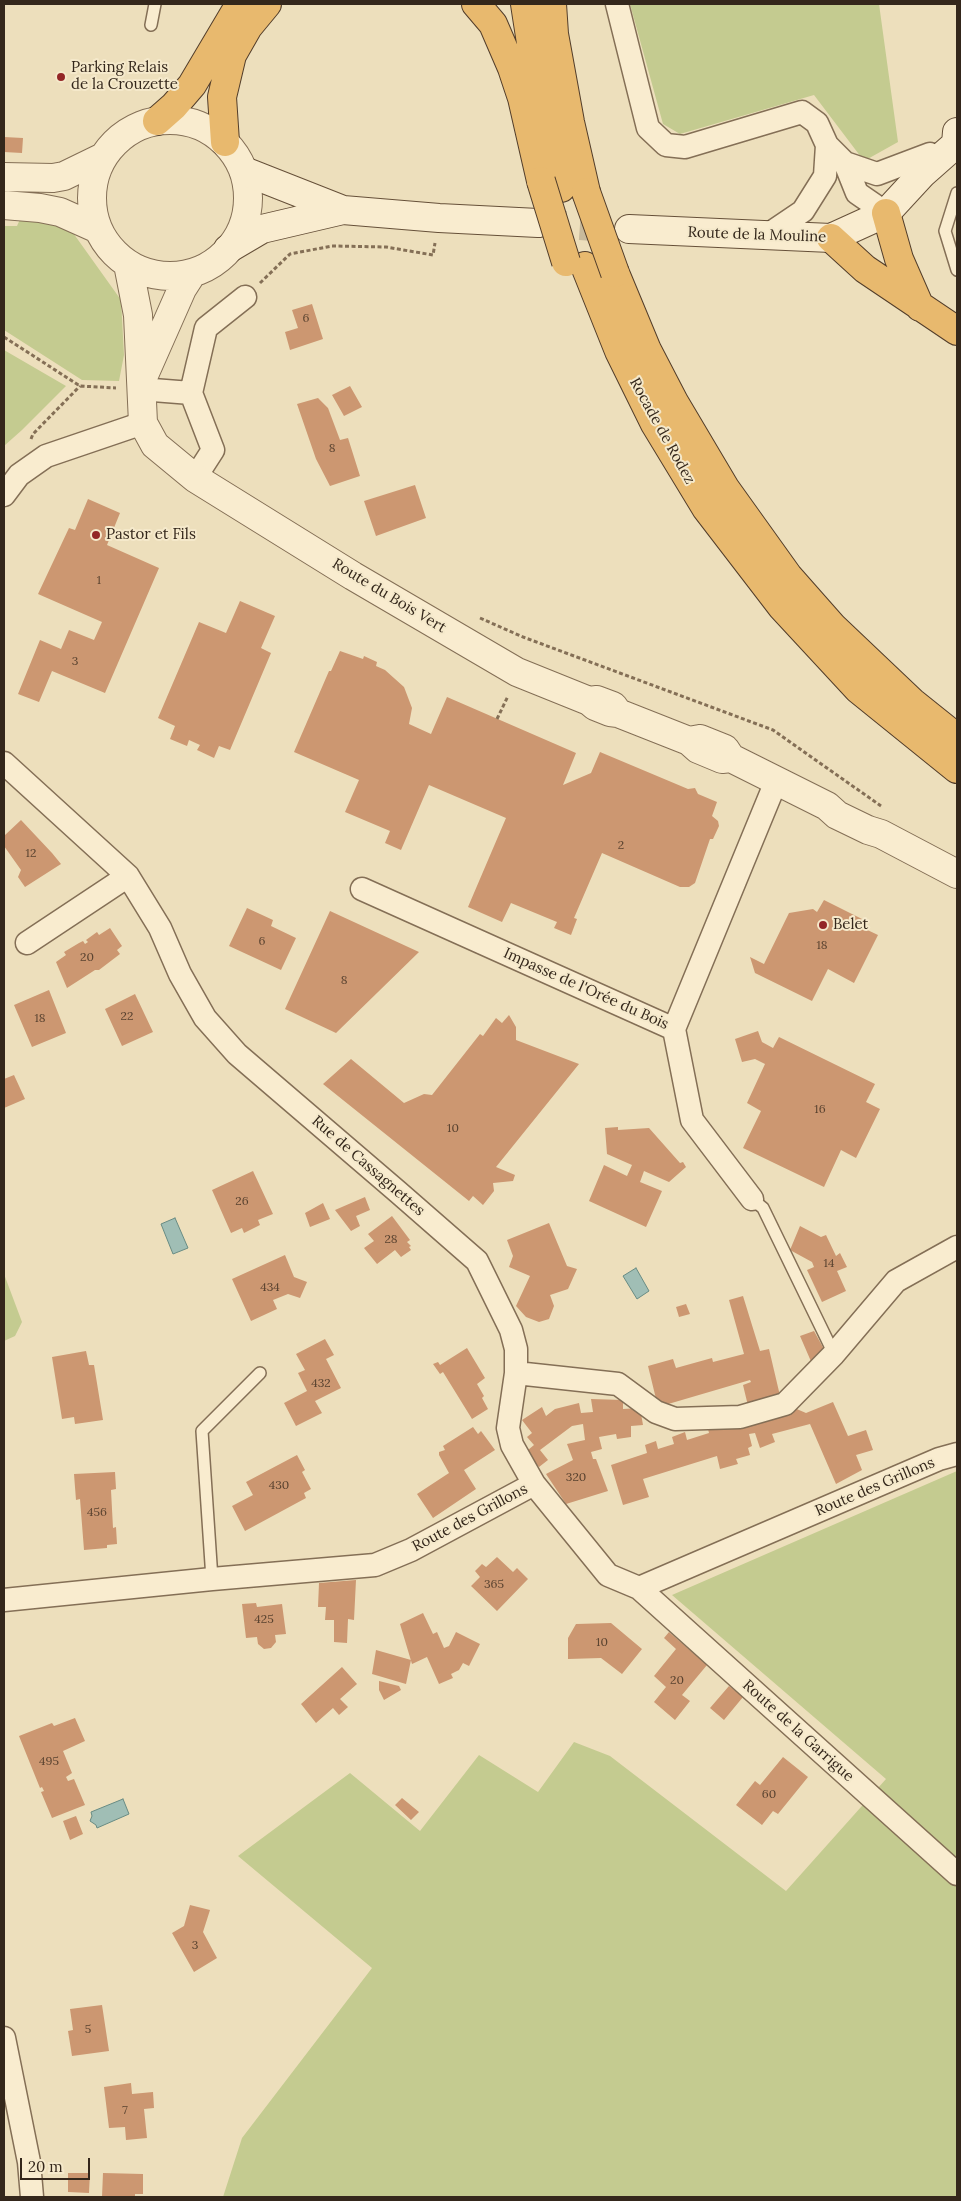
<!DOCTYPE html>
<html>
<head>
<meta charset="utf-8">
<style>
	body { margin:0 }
	#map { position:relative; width:961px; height:2201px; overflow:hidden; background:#eddfbc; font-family:Lora,serif }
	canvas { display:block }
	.frame { position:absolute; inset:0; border:5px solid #34271b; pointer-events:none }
	.scale { position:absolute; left:20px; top:2158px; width:70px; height:22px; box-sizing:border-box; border:2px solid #34271b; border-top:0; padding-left:6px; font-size:15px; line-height:18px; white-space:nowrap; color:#34271b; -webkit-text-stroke:4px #f5e9cb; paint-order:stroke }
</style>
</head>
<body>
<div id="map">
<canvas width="961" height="2201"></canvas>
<div class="frame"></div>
<div class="scale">20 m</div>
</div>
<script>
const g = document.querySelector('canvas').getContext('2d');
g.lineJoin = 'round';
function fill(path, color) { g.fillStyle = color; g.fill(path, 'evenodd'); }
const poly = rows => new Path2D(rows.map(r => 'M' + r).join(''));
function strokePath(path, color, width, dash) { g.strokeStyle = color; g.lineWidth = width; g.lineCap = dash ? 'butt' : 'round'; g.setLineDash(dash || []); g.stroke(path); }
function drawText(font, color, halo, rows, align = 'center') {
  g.font = font + ' Lora,serif'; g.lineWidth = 4; g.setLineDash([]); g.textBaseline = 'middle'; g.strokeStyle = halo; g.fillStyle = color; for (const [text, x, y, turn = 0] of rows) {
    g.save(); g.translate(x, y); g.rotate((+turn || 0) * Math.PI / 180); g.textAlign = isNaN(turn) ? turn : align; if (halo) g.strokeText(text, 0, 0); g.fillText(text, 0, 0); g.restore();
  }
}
fill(poly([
	[630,4,879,4,898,142,864,161,814,95,680,134,663,124],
	[21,217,66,223,121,300,124,355,119,381,82,380,4,330,4,226,17,226],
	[4,350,66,386,22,430,4,446],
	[4,1274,22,1322,15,1336,4,1341],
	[957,1471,957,2197,223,2197,242,2138,372,1968,238,1856,350,1773,420,1831,479,1755,538,1792,574,1742,610,1756,786,1891,886,1779,672,1595]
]), '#c4cb90');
const water = poly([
	[175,1218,188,1248,173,1254,161,1224,175,1218],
	[636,1268,649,1291,637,1299,623,1276,636,1268],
	[123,1799,129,1814,97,1828,96,1825,90,1821,92,1816,91,1812,123,1799]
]);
fill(water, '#a0beb5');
strokePath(water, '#688b83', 1);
fill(poly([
	[4,137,23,138,22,153,4,152],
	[312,304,323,339,290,350,285,332,298,328,292,310],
	[350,386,362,407,344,416,332,395],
	[318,398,328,408,340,440,348,438,360,476,330,486,316,459,297,404],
	[415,485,426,518,376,536,364,501],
	[88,499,120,513,107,545,159,568,105,693,52,671,39,702,18,694,40,640,61,649,69,630,94,640,102,622,38,594,69,528,75,530],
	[240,601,275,616,261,648,271,653,230,750,219,746,214,758,197,750,200,745,189,740,187,746,170,739,175,726,158,718,199,622,226,633],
	[340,651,363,659,364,656,377,662,376,666,385,670,404,687,412,708,409,724,431,734,447,697,576,753,563,785,591,773,600,752,688,789,695,788,698,794,717,802,712,816,718,821,719,826,713,839,710,839,695,883,689,887,680,887,602,853,574,918,577,919,571,935,554,928,557,922,511,903,502,922,468,907,506,818,429,785,401,850,385,843,390,831,345,812,359,780,294,752,329,671,331,671],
	[21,820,52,853,61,864,25,887,18,877,21,870,4,846,4,836],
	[824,900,862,919,859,926,878,935,854,983,828,969,812,1001,755,973,750,957,764,964,789,913,813,909,817,912],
	[247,908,273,920,271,926,296,938,281,970,229,946],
	[330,911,419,952,336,1033,285,1009],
	[110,928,122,946,117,950,120,954,99,970,95,970,67,988,56,962,66,955,64,952,79,943,83,941,85,944,88,942,86,940,97,932,99,935],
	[49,990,66,1033,32,1047,14,1005],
	[135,994,153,1032,122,1046,105,1009],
	[509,1015,516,1027,516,1040,579,1064,496,1167,515,1175,513,1181,493,1183,494,1191,483,1205,473,1196,469,1201,323,1084,351,1059,404,1103,424,1094,432,1095,480,1034,483,1036,496,1018,502,1023],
	[758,1031,762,1042,773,1048,779,1037,875,1084,866,1102,880,1109,856,1158,841,1150,824,1187,743,1148,761,1111,747,1103,765,1064,755,1059,742,1062,735,1039],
	[14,1075,25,1099,4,1108,4,1079],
	[618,1127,618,1130,649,1128,680,1163,683,1162,686,1167,669,1182,644,1171,640,1182,662,1191,646,1227,589,1201,604,1165,627,1176,632,1165,607,1154,605,1128],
	[253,1171,273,1214,258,1220,260,1225,244,1233,242,1228,231,1233,212,1190],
	[365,1197,370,1210,356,1216,360,1226,351,1231,335,1210],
	[323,1203,330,1219,310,1227,305,1213],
	[392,1216,410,1240,407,1242,411,1246,409,1247,411,1250,401,1257,395,1250,377,1264,364,1248,374,1241,368,1234],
	[549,1223,567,1266,577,1269,568,1289,550,1295,554,1306,549,1319,539,1322,526,1317,516,1306,530,1276,509,1267,513,1256,507,1240],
	[800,1226,821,1237,826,1235,836,1256,840,1253,847,1267,837,1271,846,1291,822,1302,807,1270,814,1267,812,1262,790,1250],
	[285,1255,294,1277,307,1282,300,1298,288,1294,273,1300,277,1309,251,1321,232,1279],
	[743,1296,760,1351,769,1349,781,1400,749,1410,743,1385,751,1382,750,1380,658,1407,648,1366,673,1359,676,1368,712,1358,713,1362,744,1354,729,1300],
	[686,1304,690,1314,679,1317,676,1307],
	[814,1331,825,1351,813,1366,800,1336],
	[325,1339,334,1355,326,1359,341,1388,315,1401,322,1413,296,1426,284,1403,307,1391,298,1373,305,1370,296,1354],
	[467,1348,485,1378,477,1384,484,1396,482,1398,488,1409,472,1419,443,1372,440,1374,433,1364,438,1362,440,1365],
	[86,1351,89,1365,94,1365,103,1420,75,1424,74,1417,62,1419,52,1357],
	[591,1399,623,1400,623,1409,640,1408,643,1425,631,1426,631,1437,617,1439,616,1434,599,1437,602,1449,591,1452,593,1459,596,1459,608,1491,566,1504,546,1474,573,1460,567,1444,585,1440,583,1424,572,1426,540,1450,548,1460,539,1467,532,1459,528,1450,534,1445,527,1437,532,1433,522,1420,542,1407,546,1416,555,1409,579,1403,581,1413,593,1412],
	[833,1402,848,1436,866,1430,873,1450,856,1455,862,1470,836,1484,810,1424,772,1434,775,1442,760,1448,755,1433,749,1434,752,1446,748,1448,750,1455,736,1459,738,1464,720,1469,717,1456,643,1479,649,1497,623,1505,611,1465,647,1453,645,1445,656,1441,658,1449,674,1444,672,1437,685,1432,687,1440,709,1433,708,1429,792,1407,806,1413],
	[473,1427,478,1434,481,1431,495,1450,464,1470,476,1489,433,1518,417,1494,449,1473,439,1455,439,1452,445,1450,443,1446],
	[297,1455,305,1470,302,1472,311,1489,304,1493,306,1498,245,1531,232,1506,253,1495,246,1482],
	[115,1472,116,1489,111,1490,113,1528,116,1527,117,1544,107,1545,107,1548,84,1550,80,1499,76,1500,74,1474],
	[497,1557,513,1572,517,1568,528,1579,497,1611,471,1586,480,1577,475,1571,482,1564,486,1567],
	[356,1580,354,1620,348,1619,347,1643,334,1642,334,1620,325,1620,326,1607,318,1607,319,1583],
	[256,1603,257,1607,282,1604,286,1634,275,1635,276,1642,271,1648,264,1649,258,1644,257,1637,246,1638,242,1604],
	[423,1613,433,1634,437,1632,444,1648,449,1646,456,1632,480,1644,469,1666,463,1663,459,1670,451,1674,453,1678,439,1684,427,1657,412,1664,400,1624],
	[611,1623,642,1649,622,1674,601,1658,568,1659,568,1638,576,1624],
	[669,1632,707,1665,682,1695,690,1701,675,1720,654,1702,666,1687,654,1676,676,1649,664,1638],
	[376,1650,411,1660,406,1684,372,1674],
	[342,1667,357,1684,340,1699,348,1707,339,1715,333,1708,316,1723,301,1704],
	[379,1681,399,1686,401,1690,384,1700,379,1690],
	[729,1686,743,1697,724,1720,710,1708],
	[75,1718,85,1741,63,1751,72,1773,66,1777,68,1781,74,1779,85,1805,52,1818,41,1792,44,1791,42,1787,40,1788,19,1736,52,1723,54,1726],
	[783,1757,808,1777,778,1814,773,1811,762,1825,736,1805,755,1781,760,1785],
	[402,1798,419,1812,411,1820,395,1805],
	[76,1816,83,1834,70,1840,63,1821],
	[190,1905,210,1910,203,1932,217,1958,194,1972,172,1933,184,1926],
	[102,2005,109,2051,72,2056,68,2031,73,2030,70,2009],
	[131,2083,132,2094,153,2092,154,2108,144,2109,147,2138,126,2140,125,2127,109,2128,104,2087],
	[68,2173,90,2173,89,2193,68,2192],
	[103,2173,143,2174,143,2194,135,2194,135,2197,102,2197]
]), '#cc9771');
strokePath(poly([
	[538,223,621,229]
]), '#c8ba9c', 28, [28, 14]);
const service = poly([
	[151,25,155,4],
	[957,193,945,231,957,270],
	[752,1199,763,1208,834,1354],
	[212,1579,202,1431,260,1373]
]);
const minor = poly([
	[617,4,648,128,666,145,685,147,802,112,817,123,827,145],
	[845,163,857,193,886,213],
	[766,236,803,211,825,176,827,145,845,163,877,174,930,154],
	[140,389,191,393],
	[195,478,213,450,191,393,206,328,245,297],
	[4,495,19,475,46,456,143,423],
	[4,763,128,876,160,928,180,974,205,1018,237,1054,398,1192,477,1261,511,1330,516,1349,516,1373,508,1428,512,1445,534,1484,608,1575,639,1588,939,1459,957,1454],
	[362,889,674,1029,777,779],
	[27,943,128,876],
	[674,1029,692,1120,752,1199],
	[516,1373,618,1384,656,1412,675,1419,740,1417,785,1404,834,1354,896,1281,957,1247],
	[639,1588,957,1874],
	[4,1600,212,1579,375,1565,411,1550,534,1484],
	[4,2038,29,2162,32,2197]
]);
const tertiary = poly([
	'92 198a78 78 0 1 1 156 0a78 78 0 1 1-156 0Z',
	[4,177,53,178,64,176,101,158],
	[4,205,40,208,60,212,98,229],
	[128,264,138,315,143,423,155,445,195,478,353,576,517,672,589,701],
	[144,375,182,289,191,275],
	[618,713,613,706,597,700,589,701,595,706,610,712,618,713,689,741],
	[700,739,725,749,731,758,722,759,698,749,689,741,700,739],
	[731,758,827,806,837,815,868,830,881,834,957,874]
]);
const secondary = poly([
	[244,171,343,210,439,218,538,223],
	[629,229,831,238,886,213,922,174,956,144,957,132],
	[228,249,262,229,343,210]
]);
const trunk = poly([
	[476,4,493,24,512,68,522,98,541,181],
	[525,4,542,114,549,150,561,188],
	[552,4,554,34,570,122,586,192],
	[157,121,174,106,192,85,240,4],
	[225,142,222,97,232,55,248,27,267,4],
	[886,213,899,259,920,307],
	[831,238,865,269,957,331],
	[585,266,619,351,655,424,706,508,782,607,858,689,957,769],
	[615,273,647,350,674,402,725,488,788,576,833,627,912,702,957,738]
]);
strokePath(service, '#846f56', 14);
strokePath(minor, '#846f56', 25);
strokePath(tertiary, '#846f56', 30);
strokePath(secondary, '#665039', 30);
strokePath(trunk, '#523d2a', 30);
strokePath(poly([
	[260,283,290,254,332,246,386,247,433,255,435,243],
	[4,337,80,386,116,388],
	[31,439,33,434,80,386],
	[480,618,523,637,773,730,881,806],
	[497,719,508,696]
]), '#846f56', 3, [4, 2.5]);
strokePath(service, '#f9eccf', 11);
strokePath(minor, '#f9eccf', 22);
strokePath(tertiary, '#f9eccf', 28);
strokePath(secondary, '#f9eccf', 28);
strokePath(trunk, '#e8b96e', 28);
const trunkBridge = poly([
	[541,181,566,262],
	[586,192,615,273]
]);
strokePath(trunkBridge, '#523d2a', 30, []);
strokePath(trunkBridge, '#e8b96e', 28);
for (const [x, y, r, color] of [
	[61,77,5,"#932626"],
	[96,535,5,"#932626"],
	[823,925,5,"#932626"]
]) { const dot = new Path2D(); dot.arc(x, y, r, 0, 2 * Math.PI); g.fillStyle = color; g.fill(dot); strokePath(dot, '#f5e9cb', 2); }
drawText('12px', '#5a4330', null, [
	["6",306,319],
	["8",332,449],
	["1",99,581],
	["3",75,662],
	["2",621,846],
	["12",31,854],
	["6",262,942],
	["18",822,946],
	["20",87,958],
	["8",344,981],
	["22",127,1017],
	["18",40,1019],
	["16",820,1110],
	["10",453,1129],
	["26",242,1202],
	["28",391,1240],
	["14",829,1264],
	["434",270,1288],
	["432",321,1384],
	["320",576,1478],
	["430",279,1486],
	["456",97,1513],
	["365",494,1585],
	["425",264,1620],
	["10",602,1643],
	["20",677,1681],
	["495",49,1762],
	["60",769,1795],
	["3",195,1946],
	["5",88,2030],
	["7",125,2111]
]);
drawText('15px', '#34271b', '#f5e9cb', [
	["Parking Relais",71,68],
	["de la Crouzette",71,85],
	["Pastor et Fils",106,535],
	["Belet",833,925]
], 'left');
drawText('15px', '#34271b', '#f5e9cb', [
	["Route de la Mouline",757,235,2],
	["Rocade de Rodez",662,431,61],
	["Route du Bois Vert",389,596,31],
	["Impasse de l'Orée du Bois",586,989,24],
	["Rue de Cassagnettes",368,1166,41],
	["Route des Grillons",875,1487,-23],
	["Route des Grillons",470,1518,-28],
	["Route de la Garrigue",798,1731,42]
]);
</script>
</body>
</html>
